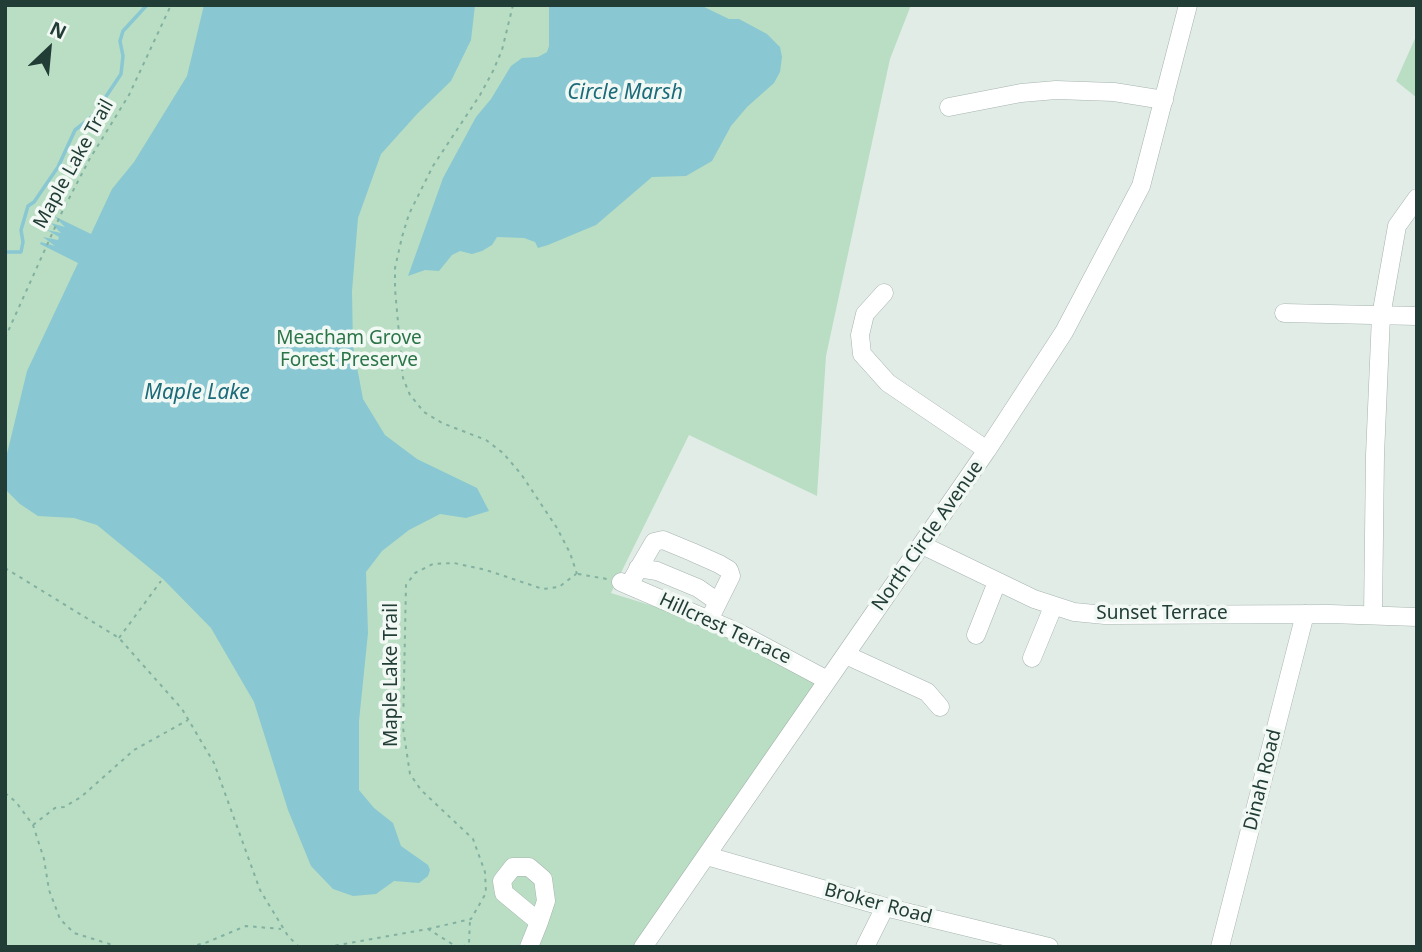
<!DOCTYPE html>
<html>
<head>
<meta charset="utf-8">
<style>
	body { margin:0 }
	#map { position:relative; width:1422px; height:952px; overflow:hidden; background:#e2ece7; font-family:"Noto Sans",sans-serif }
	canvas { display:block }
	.frame { position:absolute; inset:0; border:7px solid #223d36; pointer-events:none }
	.north { position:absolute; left:14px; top:14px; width:70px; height:70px; -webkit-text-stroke:5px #f2f9f5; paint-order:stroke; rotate:26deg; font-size:19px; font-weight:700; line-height:28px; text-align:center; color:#223d36 }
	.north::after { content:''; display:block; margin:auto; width:24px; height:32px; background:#223d36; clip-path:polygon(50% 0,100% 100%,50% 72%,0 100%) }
</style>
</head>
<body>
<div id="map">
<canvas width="1422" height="952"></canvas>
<div class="frame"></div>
<div class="north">N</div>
</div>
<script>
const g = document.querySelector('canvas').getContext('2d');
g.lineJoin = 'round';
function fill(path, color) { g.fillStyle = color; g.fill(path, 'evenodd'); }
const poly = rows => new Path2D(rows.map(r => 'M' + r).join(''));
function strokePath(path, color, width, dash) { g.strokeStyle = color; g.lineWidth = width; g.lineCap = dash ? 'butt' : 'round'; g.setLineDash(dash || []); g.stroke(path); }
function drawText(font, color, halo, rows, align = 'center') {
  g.font = font + ' "Noto Sans",sans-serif'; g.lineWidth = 7; g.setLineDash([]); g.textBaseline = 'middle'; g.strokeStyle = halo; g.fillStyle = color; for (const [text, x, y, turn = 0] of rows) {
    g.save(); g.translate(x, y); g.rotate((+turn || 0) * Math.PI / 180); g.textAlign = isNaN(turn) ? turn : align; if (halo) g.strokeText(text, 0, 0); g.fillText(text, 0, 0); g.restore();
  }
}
fill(poly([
	[5,5,911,5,890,59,826,356,817,496,689,435,611,593,737,632,827,680,643,947,5,947],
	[1417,34,1417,98,1396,81]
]), '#badec3');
fill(poly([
	[204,5,475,5,471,40,451,81,417,114,381,154,358,218,352,291,353,346,363,399,385,435,417,459,477,488,489,511,466,518,440,514,409,530,382,551,366,572,368,633,359,721,359,790,374,808,393,823,401,846,428,865,430,870,428,876,419,883,394,881,376,894,353,896,333,889,311,866,288,810,254,702,211,628,163,579,97,525,74,518,38,516,20,504,5,489,5,462,27,371,78,263,40,244,41,242,55,246,43,237,58,240,59,237,47,230,61,233,51,223,65,227,54,216,91,234,112,189,134,162,187,76],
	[549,5,700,5,729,19,739,19,767,34,780,47,782,57,780,72,774,83,747,107,731,126,712,161,686,176,652,177,596,225,548,245,538,248,535,242,524,238,497,237,492,245,482,251,472,254,460,251,452,255,439,271,425,270,408,276,443,178,476,117,491,99,511,66,522,58,538,57,547,52,549,46]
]), '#89c7d2');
strokePath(poly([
	[5,252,21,252,23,242,21,230,28,206,34,202,58,167,75,130,93,116,121,74,123,56,120,41,123,31,147,5]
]), '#89c7d2', 3.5);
const minor = poly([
	[949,107,1021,93,1056,90,1114,92,1164,100],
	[884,293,865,314,860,335,862,354,888,383,987,450],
	[1284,313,1417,316],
	[922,545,1034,599,1074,612,1105,615,1330,614,1417,617],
	[638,568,657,571,681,581,698,588,718,602],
	[621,582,737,632,827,680],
	[629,585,654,542,663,540,692,552,719,564,729,570,731,576,709,620],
	[1373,615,1375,455,1381,316,1397,226,1417,198],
	[976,635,997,582],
	[846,655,927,692,940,707],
	[1032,658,1053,607],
	[707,856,885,907,1049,947],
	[529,947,539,922,546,901,543,879,529,867,513,867,502,881,504,893,539,922],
	[643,947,987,450,1064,332,1141,186,1188,5],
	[865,947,885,907],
	[1220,947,1305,614]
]);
strokePath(minor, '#a5b4ae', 19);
strokePath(poly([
	[513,5,502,50,493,71,480,95,433,166,409,214,402,237,395,268,395,289,403,378,410,395,424,412,442,423,486,440,503,453,521,474,557,528,570,553,577,574],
	[5,338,61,214,89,160,129,95,171,5],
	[5,568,119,638,182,709,214,763,260,890,288,936,299,947],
	[578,574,607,579],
	[119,638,161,581],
	[5,793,16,802,33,825,44,859,49,890,60,919,74,933,119,947],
	[33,825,55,808,64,807,81,797,134,750,188,720],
	[428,929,471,919,486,893,485,872,473,839,421,790,410,774,403,728,406,585,415,573,433,564,454,563,486,570,543,589,559,587,576,574],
	[189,947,205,943,246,926,281,929],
	[327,947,428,929,457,947],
	[462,947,469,943,470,920]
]), '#82b0a1', 2, [3.5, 5]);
strokePath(minor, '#fff', 18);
drawText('19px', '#223d36', '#f2f9f5', [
	["Maple Lake Trail",74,164,-61],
	["North Circle Avenue",928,536,-55],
	["Sunset Terrace",1162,614],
	["Hillcrest Terrace",725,629,25],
	["Maple Lake Trail",392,675,-90],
	["Dinah Road",1263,780,-76],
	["Broker Road",878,904,15]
]);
drawText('19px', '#2b7447', '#f2f9f5', [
	["Meacham Grove",349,339],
	["Forest Preserve",349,361]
]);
drawText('italic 21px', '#1b6b7a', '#f2f9f5', [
	["Circle Marsh",625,93],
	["Maple Lake",197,393]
]);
</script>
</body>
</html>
